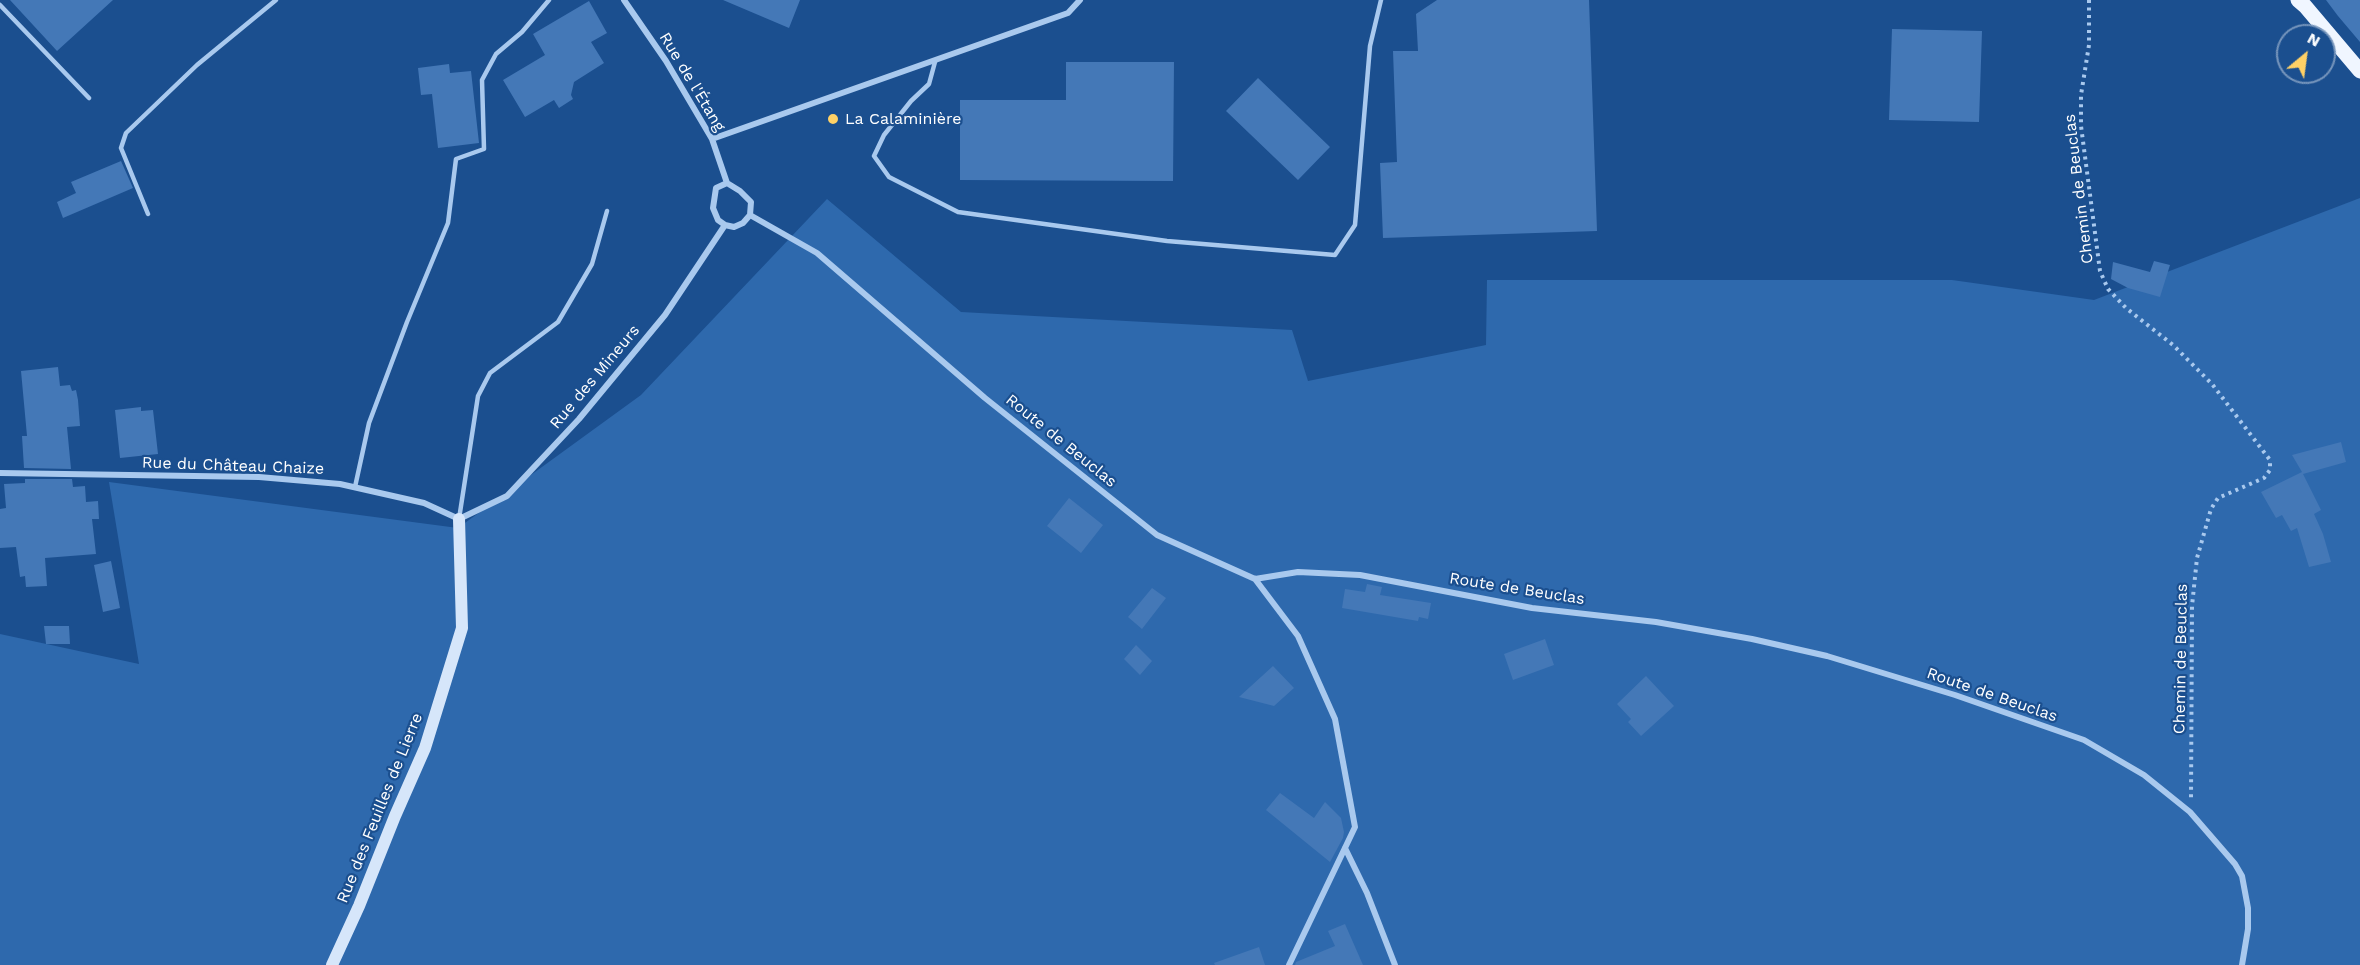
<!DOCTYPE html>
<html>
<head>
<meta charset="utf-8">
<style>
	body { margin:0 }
	#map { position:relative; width:2360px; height:965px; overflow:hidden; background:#1b4f8f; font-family:"Work Sans",sans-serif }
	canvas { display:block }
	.north { position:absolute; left:2276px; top:24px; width:60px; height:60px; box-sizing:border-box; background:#1b4f8f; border:2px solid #7695bc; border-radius:50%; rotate:29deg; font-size:16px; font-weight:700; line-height:24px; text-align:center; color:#fff }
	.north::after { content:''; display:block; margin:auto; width:21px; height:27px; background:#ffd166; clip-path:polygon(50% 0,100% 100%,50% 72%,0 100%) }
</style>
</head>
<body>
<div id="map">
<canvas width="2360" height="965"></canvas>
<div class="north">N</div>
</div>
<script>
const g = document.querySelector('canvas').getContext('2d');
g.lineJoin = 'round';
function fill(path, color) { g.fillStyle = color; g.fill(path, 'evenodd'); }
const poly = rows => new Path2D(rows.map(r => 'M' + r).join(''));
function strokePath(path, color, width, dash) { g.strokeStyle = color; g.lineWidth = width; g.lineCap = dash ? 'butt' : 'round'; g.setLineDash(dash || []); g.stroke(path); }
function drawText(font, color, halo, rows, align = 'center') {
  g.font = font + ' "Work Sans",sans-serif'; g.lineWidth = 4.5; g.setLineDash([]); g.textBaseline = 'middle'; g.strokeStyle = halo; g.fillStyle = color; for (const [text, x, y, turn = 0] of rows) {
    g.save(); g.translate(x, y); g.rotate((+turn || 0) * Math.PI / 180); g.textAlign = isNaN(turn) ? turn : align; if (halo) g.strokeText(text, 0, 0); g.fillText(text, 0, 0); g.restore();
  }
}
fill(poly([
	[2360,198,2360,965,0,965,0,634,139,664,109,482,458,528,641,395,827,199,961,312,1292,330,1308,381,1486,345,1487,280,1952,280,2094,300]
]), '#2e69ad');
fill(poly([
	[10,0,113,0,57,51],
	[723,0,800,0,789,28],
	[1437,0,1589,0,1597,231,1383,238,1380,163,1397,162,1393,51,1418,51,1416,14],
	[2326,0,2360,0,2360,42,2338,16],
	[589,1,607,33,591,42,604,63,574,82,571,95,573,99,559,108,554,100,525,117,503,80,545,55,533,34],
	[1892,29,1982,31,1979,122,1889,120],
	[1066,62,1174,62,1173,181,960,180,960,100,1066,100],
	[449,64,450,73,471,71,479,143,438,148,432,94,421,95,418,68],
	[1258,78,1330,147,1298,180,1226,111],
	[121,161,133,188,63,218,57,202,76,193,71,182],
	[2154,261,2170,265,2160,297,2128,288,2111,279,2113,262,2150,272],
	[58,367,60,386,70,385,72,391,76,390,78,400,80,426,67,427,71,469,24,468,22,436,27,436,21,371],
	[141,407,141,411,153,410,158,454,120,458,115,410],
	[2341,442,2346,462,2303,474,2321,510,2314,514,2323,534,2331,562,2309,567,2297,528,2291,531,2282,515,2276,518,2261,492,2302,472,2292,455],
	[25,479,72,479,73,487,85,486,86,502,98,501,99,519,92,519,96,554,45,558,47,586,26,587,25,576,20,577,16,547,0,548,0,509,6,508,4,484,25,483],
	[1069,498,1103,525,1081,553,1047,526],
	[111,561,120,608,103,612,94,565],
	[1367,584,1382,587,1380,595,1431,603,1428,619,1419,617,1418,621,1342,608,1345,589,1365,592],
	[1152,588,1166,598,1142,629,1128,617],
	[44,626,69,626,70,644,46,644],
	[1545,639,1554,665,1513,680,1504,654],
	[1136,645,1152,661,1140,675,1124,659],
	[1273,666,1294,688,1274,706,1239,697],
	[1646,676,1674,706,1641,736,1628,722,1631,719,1617,704],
	[1280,793,1314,818,1325,802,1341,818,1344,832,1343,838,1330,862,1266,810],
	[1345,924,1363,965,1295,965,1296,962,1335,946,1328,931],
	[1259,947,1265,965,1215,965,1214,963]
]), '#4478b7');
strokePath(poly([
	[2089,0,2089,45,2081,95,2081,126,2100,271,2108,289,2126,308,2173,345,2212,384,2270,460,2270,470,2264,478,2218,498,2211,509,2197,558,2192,606,2191,799]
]), '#a9c9ee', 4, [3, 4.5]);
strokePath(poly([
	[0,5,89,98],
	[935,62,929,84,911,101,884,135,874,156,889,177,958,212,1167,241,1335,255,1355,225,1370,46,1381,0],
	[148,214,121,148,126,133,197,65,276,0],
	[355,487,369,423,407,322,448,223,456,159,484,149,482,80,496,54,522,32,549,0],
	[459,519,478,396,490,373,558,322,592,264,607,211]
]), '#a9c9ee', 4.5);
strokePath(poly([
	[624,0,666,61,712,139,727,183],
	[712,139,1068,13,1080,0],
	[727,183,740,191,751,202,750,215,743,223,734,227,725,225,718,220,713,208,716,188,727,183],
	[750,215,817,253,985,398,1157,535,1255,579,1298,572,1360,575,1532,608,1656,622,1752,639,1827,656,1955,695,2084,740,2144,775,2190,812,2235,864,2242,876,2248,908,2248,929,2242,965],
	[0,473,259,477,340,484,424,503,459,519,507,496,579,419,665,315,725,225],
	[1255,579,1298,636,1335,719,1355,827,1289,965],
	[1345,848,1367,893,1395,965]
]), '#a9c9ee', 6);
strokePath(poly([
	[332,965,359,906,395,816,425,748,462,628,459,519]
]), '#d6e6fa', 12);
strokePath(poly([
	[2298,0,2305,6,2360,71]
]), '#f0f6ff', 15);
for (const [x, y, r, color] of [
	[833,119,6,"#ffd166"]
]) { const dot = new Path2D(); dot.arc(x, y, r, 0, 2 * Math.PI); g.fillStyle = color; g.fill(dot); strokePath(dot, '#1b4f8f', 2); }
drawText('16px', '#fff', '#1b4f8f', [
	["Rue de l'Étang",692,82,59],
	["Chemin de Beuclas",2079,189,-97],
	["Rue des Mineurs",595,377,-50],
	["Route de Beuclas",1061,441,39],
	["Rue du Château Chaize",233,466,2],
	["Route de Beuclas",1517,589,9],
	["Chemin de Beuclas",2181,659,-89],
	["Route de Beuclas",1992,695,19],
	["Rue des Feuilles de Lierre",380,808,-68]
]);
drawText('16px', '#fff', '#1b4f8f', [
	["La Calaminière",845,119]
], 'left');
</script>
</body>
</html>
